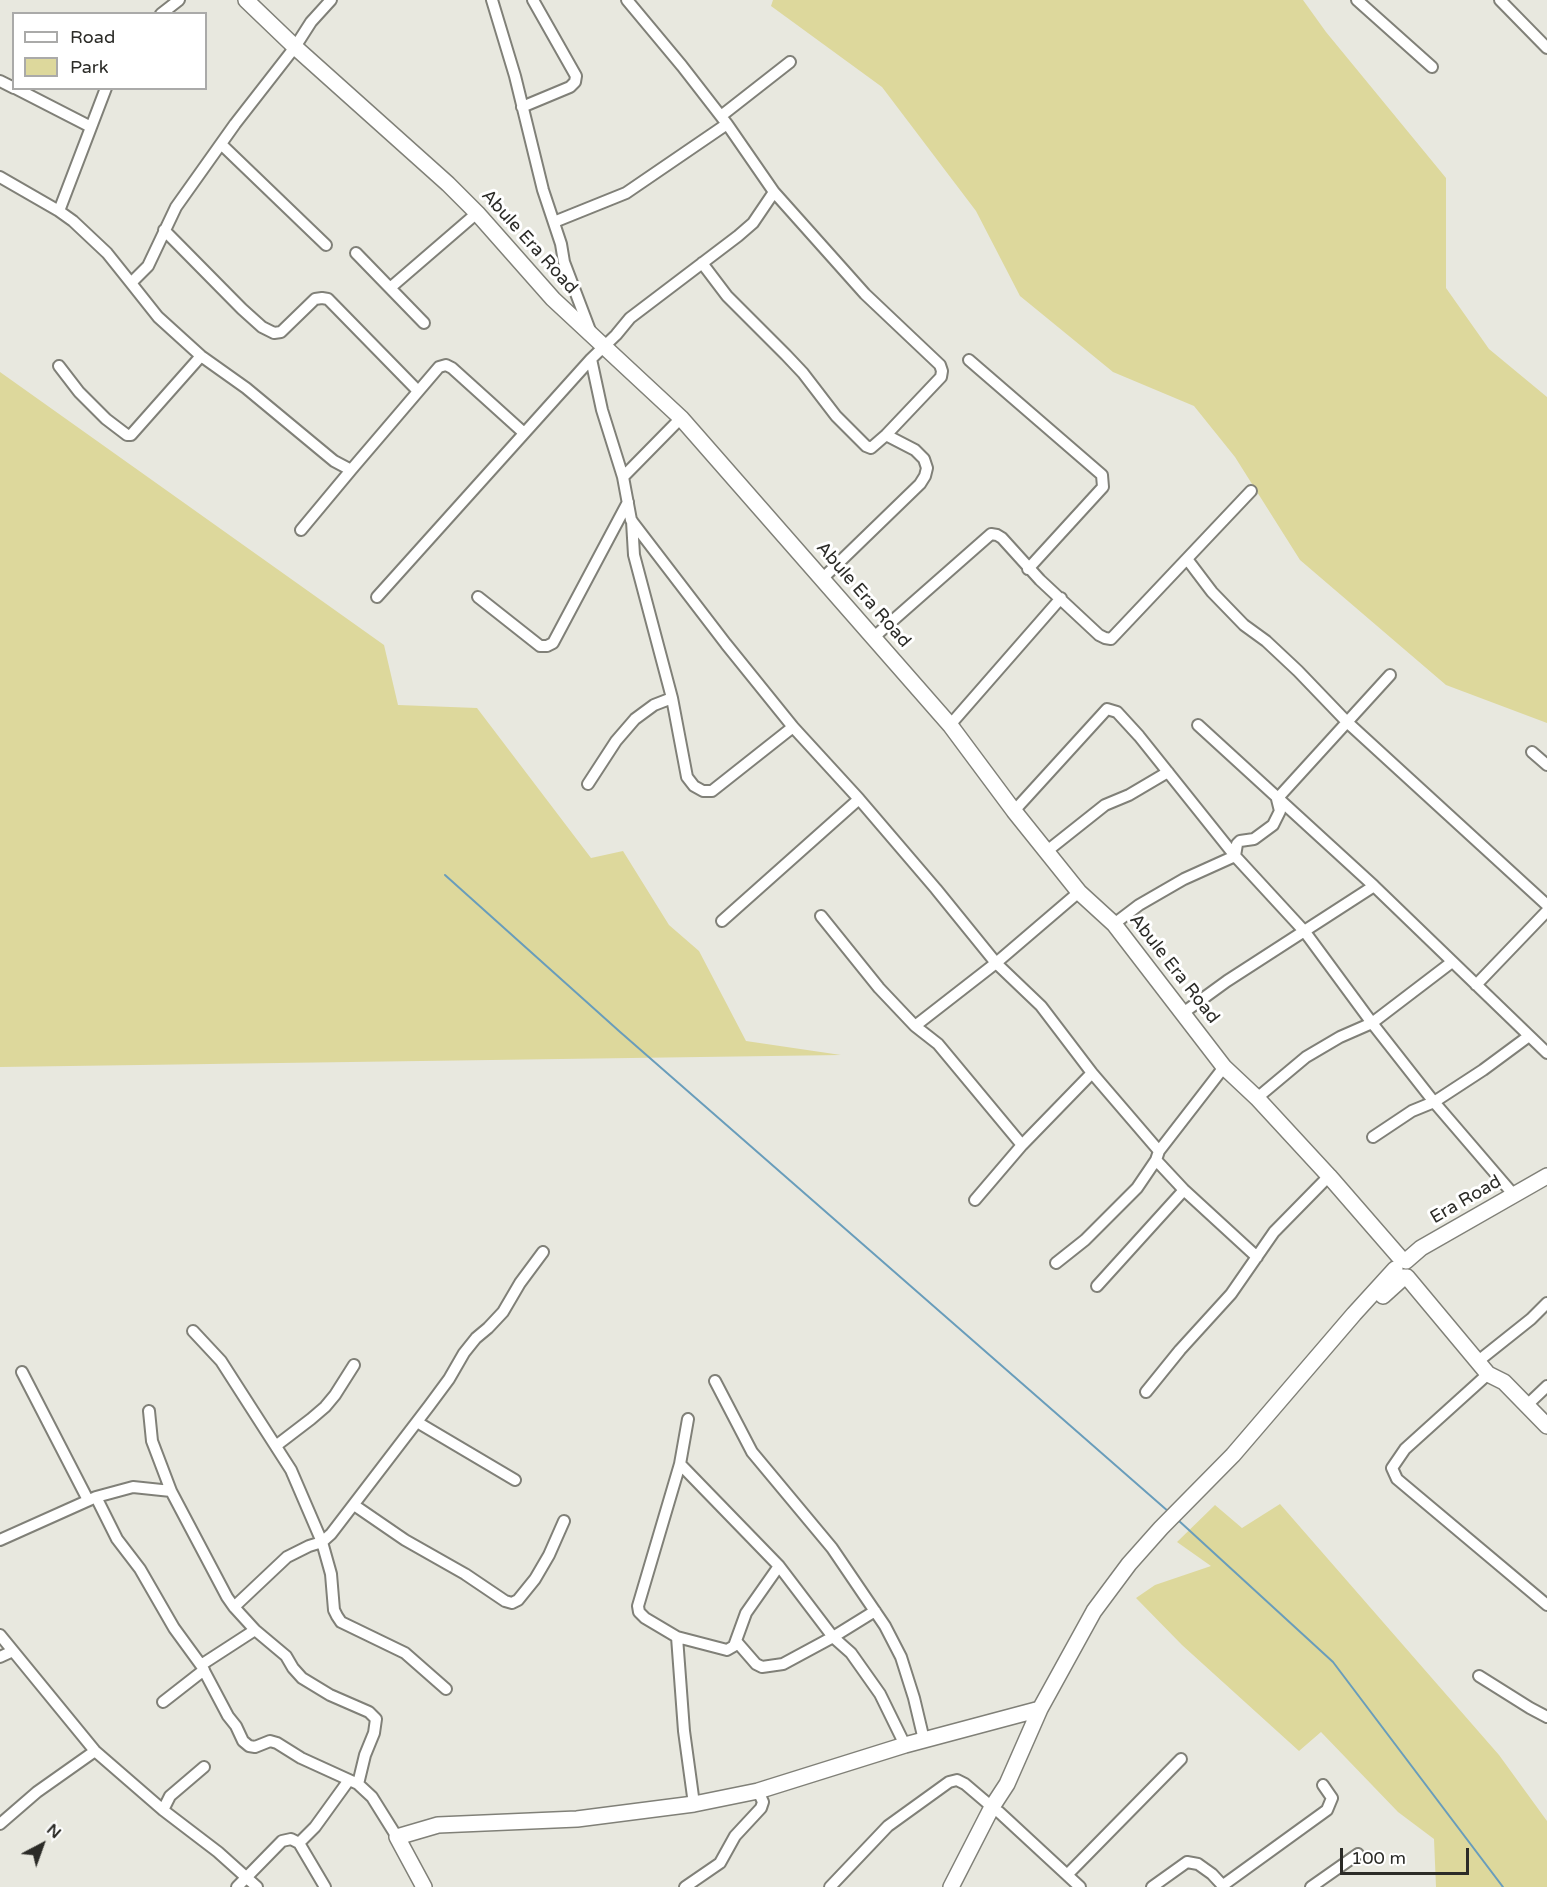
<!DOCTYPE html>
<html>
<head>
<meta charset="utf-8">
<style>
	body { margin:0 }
	#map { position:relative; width:1547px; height:1887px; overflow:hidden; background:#e8e8df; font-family:"Varela Round",sans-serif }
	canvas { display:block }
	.legend { position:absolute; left:12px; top:12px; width:195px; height:78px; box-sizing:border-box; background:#fff; border:2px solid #aaaaa9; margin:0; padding:8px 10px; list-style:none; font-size:18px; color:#2b2b27 }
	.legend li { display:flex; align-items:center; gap:12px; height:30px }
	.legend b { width:30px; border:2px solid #aaaaa9 }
	.north { position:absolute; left:12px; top:1815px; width:60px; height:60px; -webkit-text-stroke:4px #fff; paint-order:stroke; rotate:41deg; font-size:16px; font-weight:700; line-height:24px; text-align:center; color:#2b2b27 }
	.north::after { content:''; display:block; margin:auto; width:21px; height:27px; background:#2b2b27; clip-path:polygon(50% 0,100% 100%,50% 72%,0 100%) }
	.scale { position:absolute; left:1340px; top:1848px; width:129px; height:27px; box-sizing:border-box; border:3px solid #2b2b27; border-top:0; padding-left:8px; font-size:18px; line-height:21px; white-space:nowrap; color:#2b2b27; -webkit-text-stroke:4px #fff; paint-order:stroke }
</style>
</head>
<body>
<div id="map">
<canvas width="1547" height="1887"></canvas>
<ul class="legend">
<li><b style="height:8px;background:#fff"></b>Road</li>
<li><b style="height:16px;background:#ddd89c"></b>Park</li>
</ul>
<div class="north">N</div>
<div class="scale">100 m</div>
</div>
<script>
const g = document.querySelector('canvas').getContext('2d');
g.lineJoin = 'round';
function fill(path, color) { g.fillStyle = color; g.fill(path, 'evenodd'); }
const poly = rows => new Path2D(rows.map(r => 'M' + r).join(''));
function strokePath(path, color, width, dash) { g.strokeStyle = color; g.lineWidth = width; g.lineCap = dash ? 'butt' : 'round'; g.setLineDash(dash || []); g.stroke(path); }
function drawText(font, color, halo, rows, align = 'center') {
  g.font = font + ' "Varela Round",sans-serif'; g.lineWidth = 6; g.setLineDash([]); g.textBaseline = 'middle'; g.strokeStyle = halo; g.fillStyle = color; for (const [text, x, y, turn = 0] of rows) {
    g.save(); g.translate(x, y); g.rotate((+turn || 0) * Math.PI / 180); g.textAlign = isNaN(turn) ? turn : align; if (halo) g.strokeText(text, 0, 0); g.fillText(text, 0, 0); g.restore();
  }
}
fill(poly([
	[773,0,1303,0,1326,32,1446,178,1446,288,1489,349,1547,397,1547,723,1446,685,1300,560,1235,457,1194,406,1113,372,1020,296,976,211,882,87,771,6],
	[0,372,384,645,398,705,477,708,591,858,623,851,669,925,699,951,746,1041,841,1055,0,1067],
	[1280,1504,1499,1755,1547,1821,1547,1887,1436,1887,1434,1839,1398,1812,1321,1732,1299,1751,1182,1645,1136,1598,1155,1585,1211,1566,1177,1542,1215,1505,1242,1528]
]), '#ddd89c');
strokePath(poly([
	[445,875,619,1031,1169,1512],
	[1178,1520,1333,1662,1503,1887]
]), '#699dbb', 2);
const street = poly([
	[492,0,515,76,543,190,561,244,564,262,591,333],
	[627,0,682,66,727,124,774,192,865,294,940,365,942,371,941,377,886,435,871,448,866,446,836,416,803,373,786,355,727,296,702,263],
	[1357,0,1432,67],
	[1500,0,1547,48],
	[161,14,179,0],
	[0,81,14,88],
	[15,88,91,127],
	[522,107,570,87,575,82,576,76,533,0],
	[721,116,790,62],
	[221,144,326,245],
	[0,177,59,211,73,221,107,253,131,283,148,266,176,207,235,124,295,47,311,22,331,0],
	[774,192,753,223,738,236,630,318,616,335,591,359,602,410,623,477,631,520,726,644,793,727,859,799,936,889,996,963,1041,1006,1092,1073,1159,1151],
	[59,211,106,88],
	[554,222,626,193,727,124],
	[164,230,242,309,262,327,274,333,281,332,315,299,322,298,328,299,418,391],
	[356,253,424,323],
	[131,283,158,317,201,356,246,388,334,461,351,470,439,367,446,365,452,368,524,433],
	[390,288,477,213],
	[969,360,1102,475,1103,487,1028,569],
	[59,366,79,392,106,419,127,435,131,435,201,356],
	[623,477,681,418],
	[632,521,634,555,672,698,687,777,694,786,703,791,712,791,793,727],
	[301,530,351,470],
	[1187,559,1212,592,1244,625,1266,641,1298,671,1347,722,1547,905],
	[823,578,920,484,925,476,927,468,924,459,915,450,886,435],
	[377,597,591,359],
	[478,597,540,646,547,646,553,643,628,502],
	[874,637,991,534,997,535,1002,538,1040,580,1099,635,1105,638,1111,639,1251,491],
	[950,725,1061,598],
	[1198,725,1374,886,1547,1053],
	[1532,752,1547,765],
	[588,784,616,741,635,719,654,705,672,698],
	[1277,799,1390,675],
	[1014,811,1107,709,1117,712,1139,736,1235,856,1305,932,1372,1023,1434,1102,1513,1194],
	[1047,851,1105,805,1129,795,1168,772],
	[821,916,879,988,915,1026,938,1044,1022,1145],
	[722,921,859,799],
	[1114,924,1139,905,1184,879,1235,856,1237,844,1240,841,1254,839,1273,825,1280,811,1277,799],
	[1476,985,1547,911],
	[1183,1013,1227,981,1374,886],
	[915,1026,996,963,1079,892],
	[1257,1098,1306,1057,1340,1037,1372,1023,1452,962],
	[1373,1137,1412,1111,1434,1102,1483,1070,1529,1036],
	[1156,1160,1184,1190,1257,1257],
	[975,1200,1022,1145,1092,1073],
	[1056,1263,1085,1240,1137,1188,1156,1160,1159,1151,1224,1067],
	[1097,1286,1184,1190],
	[193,1331,221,1361,291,1470,322,1542,331,1574,334,1610,337,1616,341,1622,405,1653,446,1689],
	[1477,1362,1531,1319,1547,1303],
	[22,1372,88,1500],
	[1488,1374,1405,1449,1392,1468,1397,1479,1547,1605],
	[715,1381,752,1452,832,1548,885,1626,901,1657,914,1698,924,1740],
	[1146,1392,1180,1350,1231,1294,1274,1232,1329,1176],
	[1527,1405,1547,1386],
	[149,1411,152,1441,171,1491,227,1597,234,1607,255,1630,286,1656,293,1668,302,1678,330,1695,369,1712,376,1719,374,1733,365,1755,358,1784,372,1797,397,1837],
	[688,1419,680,1464,638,1606,639,1612,645,1618,677,1637,727,1650,734,1646,746,1613,779,1566],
	[417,1422,515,1480],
	[277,1445,311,1419,325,1407,335,1395,354,1365],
	[680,1464,779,1566,833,1637,851,1653,880,1694,905,1745],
	[96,1497,117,1539,140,1569,174,1628,201,1665,228,1716,236,1726,243,1741,249,1746,255,1747,270,1741,277,1743,301,1758,358,1784],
	[354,1505,405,1540,465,1574,505,1601,512,1603,518,1600,535,1579,549,1555,564,1521],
	[0,1540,96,1497,133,1487,171,1491],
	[234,1607,287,1557,309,1546,322,1542,331,1534,429,1406,449,1379,464,1353,476,1338,488,1328,503,1312,520,1283,543,1252],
	[0,1635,95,1751,163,1810,218,1852,257,1887],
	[677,1637,684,1731,694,1804],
	[736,1641,756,1664,762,1667,783,1664,833,1637,875,1611],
	[0,1657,13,1651],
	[201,1665,255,1630],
	[1479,1676,1530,1708,1547,1717],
	[163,1702,204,1670],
	[163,1810,170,1796,204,1767],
	[999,1812,1080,1887],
	[0,1824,37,1792,95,1751],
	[299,1843,325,1887],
	[1067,1875,1181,1759],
	[1222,1886,1327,1810,1332,1798,1323,1785],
	[237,1887,282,1841,291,1839,299,1843,315,1827,349,1780],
	[685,1887,720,1863,735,1836,761,1808,763,1802,758,1791],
	[830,1887,888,1826,949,1782,957,1780,965,1784,992,1807],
	[1152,1887,1187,1862,1198,1864,1212,1874,1224,1887],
	[1311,1887,1358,1854]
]);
const secondary = poly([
	[246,0,295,47,448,184,477,213,553,299,681,418,950,725,1014,811,1079,892,1114,924,1224,1067,1257,1098,1329,1176,1402,1260],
	[1406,1261,1421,1248,1547,1176],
	[1407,1277,1488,1374,1504,1382,1547,1426],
	[1383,1296,1404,1277],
	[424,1887,397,1837,438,1825,577,1819,694,1804,758,1791,905,1745,1040,1709],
	[951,1887,992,1807,1007,1784,1040,1709,1094,1611,1129,1564,1161,1528,1233,1455,1354,1314,1395,1269]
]);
strokePath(street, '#808078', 14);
strokePath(secondary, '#808078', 18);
strokePath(street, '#fff', 10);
strokePath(secondary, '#fff', 15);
drawText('18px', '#2b2b27', '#fff', [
	["Abule Era Road",529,242,48],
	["Abule Era Road",863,595,49],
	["Abule Era Road",1174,969,52],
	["Era Road",1466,1200,-30]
]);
</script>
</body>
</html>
